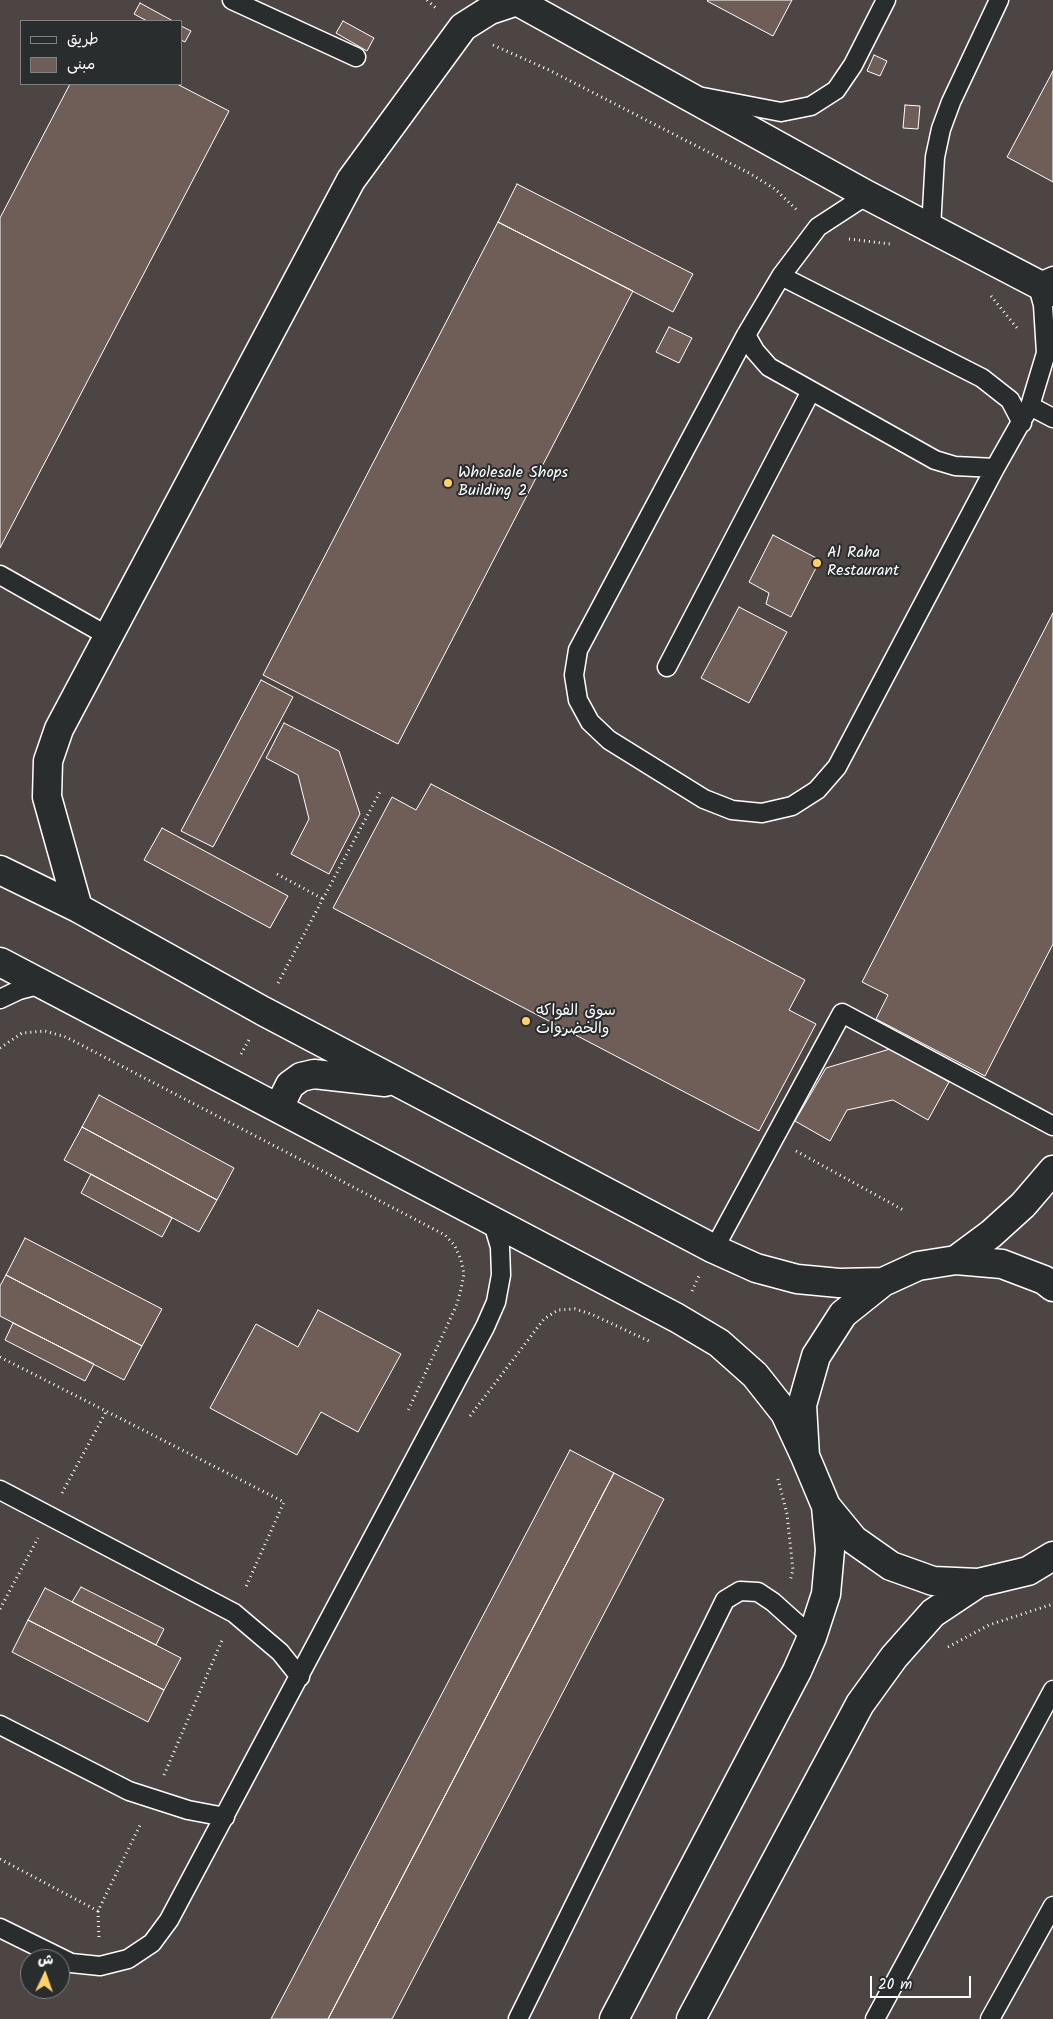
<!DOCTYPE html>
<html>
<head>
<meta charset="utf-8">
<style>
	body { margin:0 }
	#map { position:relative; width:1053px; height:2019px; overflow:hidden; background:#3f3b3b; font-family:Kalam,"Playpen Sans Arabic",sans-serif }
	canvas { display:block }
	.legend { position:absolute; left:20px; top:20px; width:162px; height:65px; box-sizing:border-box; background:#2a2d2e; border:1px solid #7f8182; margin:0; padding:6px 9px; list-style:none; font-size:15px; color:#fff }
	.legend li { display:flex; align-items:center; gap:10px; height:25px }
	.legend b { width:25px; border:1px solid #7f8182 }
	.north { position:absolute; left:20px; top:1949px; width:50px; height:50px; box-sizing:border-box; background:#2a2d2e; border:1px solid #7f8182; border-radius:50%; rotate:3deg; font-size:14px; font-weight:700; line-height:20px; text-align:center; color:#fff }
	.north::after { content:''; display:block; margin:auto; width:18px; height:22px; background:#ffd166; clip-path:polygon(50% 0,100% 100%,50% 72%,0 100%) }
	.scale { position:absolute; left:870px; top:1976px; width:101px; height:22px; box-sizing:border-box; border:2px solid #fff; border-top:0; padding-left:6px; font-size:15px; line-height:18px; white-space:nowrap; color:#fff; -webkit-text-stroke:4px #2a2d2e; paint-order:stroke }
</style>
</head>
<body>
<div id="map">
<canvas width="1053" height="2019"></canvas>
<ul class="legend">
<li><b style="height:6px;background:#2a2d2e"></b>طريق</li>
<li><b style="height:14px;background:#6f5d58"></b>مبنى</li>
</ul>
<div class="north">ش</div>
<div class="scale">20 m</div>
</div>
<script>
const g = document.querySelector('canvas').getContext('2d');
g.lineJoin = 'round';
function fill(path, color) { g.fillStyle = color; g.fill(path, 'evenodd'); }
const poly = rows => new Path2D(rows.map(r => 'M' + r).join(''));
function strokePath(path, color, width, dash) { g.strokeStyle = color; g.lineWidth = width; g.lineCap = dash ? 'butt' : 'round'; g.setLineDash(dash || []); g.stroke(path); }
function drawText(font, color, halo, rows, align = 'center') {
  g.font = font + ' Kalam,"Playpen Sans Arabic",sans-serif'; g.lineWidth = 4; g.setLineDash([]); g.textBaseline = 'middle'; g.strokeStyle = halo; g.fillStyle = color; for (const [text, x, y, turn = 0] of rows) {
    g.save(); g.translate(x, y); g.rotate((+turn || 0) * Math.PI / 180); g.textAlign = isNaN(turn) ? turn : align; if (halo) g.strokeText(text, 0, 0); g.fillText(text, 0, 0); g.restore();
  }
}
fill(poly([
	[0,0,1053,0,1053,2019,0,2019],
	[21,21,181,21,181,84,21,84],
	[30,1959,60,1959,60,1989,30,1989]
]), '#4d4544');
const building = poly([
	[708,0,792,0,773,36,707,1,708,0],
	[140,3,173,21,147,21,134,14,140,3],
	[343,21,374,38,367,51,336,33,343,21],
	[181,26,191,31,185,42,181,40,181,26],
	[874,55,887,61,880,76,867,71,874,55],
	[1053,71,1053,182,1007,157,1053,71],
	[70,84,177,84,229,111,0,548,0,218,70,84],
	[905,105,920,106,918,129,903,128,905,105],
	[517,184,693,274,673,312,498,222,517,184],
	[498,222,633,291,398,744,263,675,498,222],
	[669,327,692,338,679,363,656,352,669,327],
	[773,535,820,560,791,617,766,604,769,593,749,582,773,535],
	[739,607,787,632,749,703,701,678,739,607],
	[1053,613,1053,944,985,1076,876,1019,888,995,862,982,1053,613],
	[261,680,293,697,213,847,181,831,261,680],
	[284,723,339,751,360,814,329,874,291,854,309,819,298,775,266,758,284,723],
	[431,784,805,980,789,1010,816,1024,759,1131,333,908,392,797,416,810,431,784],
	[162,828,288,896,270,928,144,860,162,828],
	[890,1049,949,1082,928,1120,893,1100,847,1110,830,1141,795,1121,826,1068,890,1049],
	[99,1095,234,1168,217,1200,82,1127,99,1095],
	[82,1127,217,1200,199,1232,64,1160,82,1127],
	[91,1174,172,1218,162,1237,81,1193,91,1174],
	[25,1238,162,1309,142,1346,6,1275,25,1238],
	[6,1275,142,1346,124,1380,0,1316,0,1286,6,1275],
	[318,1310,401,1354,358,1432,321,1412,297,1455,210,1408,256,1324,298,1347,318,1310],
	[13,1323,94,1364,85,1381,5,1340,13,1323],
	[570,1450,614,1473,328,2019,271,2019,570,1450],
	[614,1473,664,1499,392,2019,328,2019,614,1473],
	[81,1587,164,1629,156,1645,72,1602,81,1587],
	[45,1588,181,1658,164,1690,28,1620,45,1588],
	[28,1620,164,1690,148,1722,12,1652,28,1620]
]);
fill(building, '#6f5d58');
strokePath(building, '#fff', 1);
const service = poly([
	[232,0,356,57],
	[703,97,781,112,811,106,836,90,853,65,886,0],
	[867,195,818,227,781,276,746,335,578,650,574,675,578,700,590,722,609,740,704,799,732,810,762,813,792,806,817,790,837,767,995,468,1030,406,1046,353,1043,305,1037,283,1053,276],
	[931,228,935,157,941,129,951,102,999,0],
	[781,276,982,378,1010,400,1022,423],
	[746,335,755,351,769,367,935,460,955,466,995,468],
	[1030,406,1053,418],
	[0,575,108,636],
	[667,667,811,391],
	[0,999,19,990,42,984],
	[714,1249,842,1013,1053,1126],
	[0,1490,234,1613,280,1652,300,1677],
	[0,1725,129,1791,188,1810,225,1817],
	[0,1928,71,1963,100,1966,128,1959,152,1943,169,1920,485,1327,496,1302,501,1275,500,1247,492,1220],
	[518,2019,725,1600,740,1591,758,1592,773,1602,812,1637],
	[875,2019,1053,1690],
	[990,2019,1053,1906]
]);
const minor = poly([
	[515,0,867,195,1053,292],
	[0,870,78,908,263,1011,714,1249,756,1268,797,1279,839,1283,883,1282],
	[78,908,47,797,48,761,59,729,351,180,463,27,490,10,517,1],
	[0,962,677,1318,719,1343,755,1375,785,1413,805,1456],
	[282,1110,284,1097,290,1085,301,1077,314,1074,385,1082],
	[956,1260,991,1234,1023,1205,1053,1170],
	[1053,1287,1044,1280,1002,1264,956,1260,918,1266,883,1282,843,1314,816,1356,802,1405,805,1456,826,1506,854,1540,891,1566,933,1581,978,1583,1028,1571,1053,1556],
	[614,2019,797,1671,812,1637,826,1594,830,1550,826,1506],
	[691,2019,860,1704,894,1657,933,1613,978,1583]
]);
strokePath(service, '#fff', 21);
strokePath(minor, '#fff', 31);
strokePath(poly([
	[427,0,438,10],
	[493,45,549,70,749,173,775,189,798,211],
	[849,239,890,244],
	[991,296,1017,328],
	[277,874,323,899],
	[278,983,381,790],
	[0,1048,22,1033,45,1031,66,1037,445,1235,455,1246,461,1260,464,1274,461,1289,457,1304,407,1413],
	[241,1054,250,1038],
	[796,1151,905,1211],
	[692,1291,699,1276],
	[0,1357,284,1502,245,1589],
	[470,1416,544,1319,558,1310,575,1309,591,1314,651,1342],
	[778,1479,787,1514,793,1570,790,1581],
	[62,1493,107,1410],
	[0,1609,38,1538],
	[948,1647,989,1625,1053,1604],
	[164,1775,223,1638],
	[0,1859,98,1911,141,1823],
	[98,1911,99,1940]
]), '#fff', 3, [1, 4]);
strokePath(service, '#2a2d2e', 18);
strokePath(minor, '#2a2d2e', 28);
for (const [x, y, r, color] of [
	[448,483,5,"#ffd166"],
	[817,563,5,"#ffd166"],
	[526,1021,5,"#ffd166"]
]) { const dot = new Path2D(); dot.arc(x, y, r, 0, 2 * Math.PI); g.fillStyle = color; g.fill(dot); strokePath(dot, '#2a2d2e', 2); }
drawText('16px', '#fff', '#2a2d2e', [
	["Wholesale Shops",458,474],
	["Building 2",458,492],
	["Al Raha",827,554],
	["Restaurant",827,572],
	["سوق الفواكه",536,1012],
	["والخضروات",536,1030]
], 'left');
</script>
</body>
</html>
